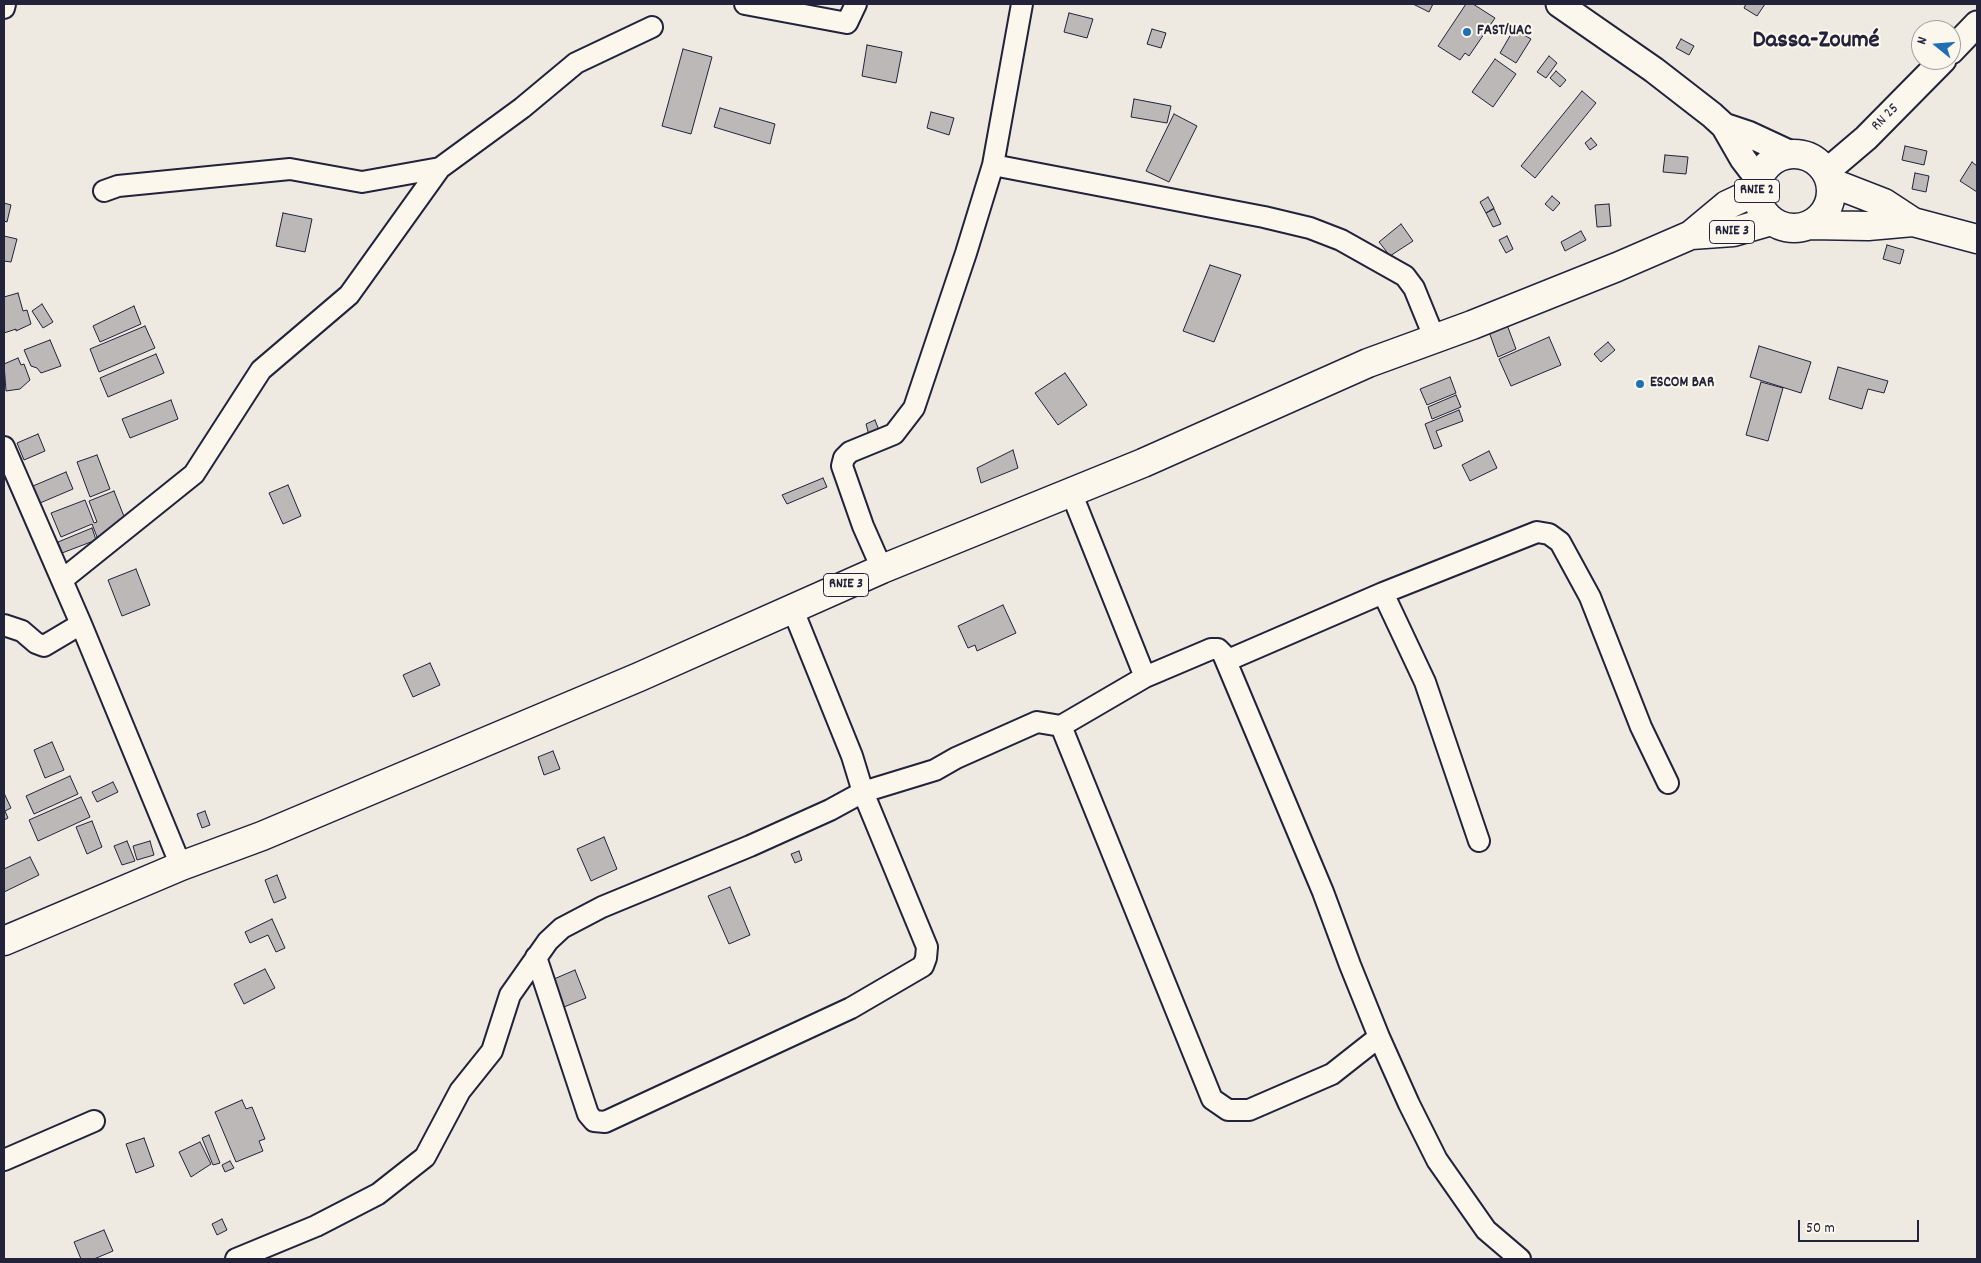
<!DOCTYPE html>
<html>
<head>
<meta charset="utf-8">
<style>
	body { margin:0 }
	#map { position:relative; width:1981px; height:1263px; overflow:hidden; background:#eeeae2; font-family:Dekko,sans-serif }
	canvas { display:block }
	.frame { position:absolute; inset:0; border:5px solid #22223b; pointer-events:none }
	.north { position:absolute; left:1911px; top:20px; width:50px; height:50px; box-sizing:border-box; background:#fbf7ec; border:1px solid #a4a2a5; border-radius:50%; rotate:287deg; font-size:14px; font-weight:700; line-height:20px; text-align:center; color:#22223b }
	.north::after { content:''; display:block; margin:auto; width:18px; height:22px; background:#1f6fb2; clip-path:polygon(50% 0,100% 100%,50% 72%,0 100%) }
	.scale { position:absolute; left:1798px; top:1220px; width:121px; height:22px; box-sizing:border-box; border:2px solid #22223b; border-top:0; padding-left:6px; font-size:15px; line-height:18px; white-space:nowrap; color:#22223b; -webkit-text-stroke:4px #fbf7ec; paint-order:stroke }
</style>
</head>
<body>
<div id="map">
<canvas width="1981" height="1263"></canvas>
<div class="frame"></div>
<div class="north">N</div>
<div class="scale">50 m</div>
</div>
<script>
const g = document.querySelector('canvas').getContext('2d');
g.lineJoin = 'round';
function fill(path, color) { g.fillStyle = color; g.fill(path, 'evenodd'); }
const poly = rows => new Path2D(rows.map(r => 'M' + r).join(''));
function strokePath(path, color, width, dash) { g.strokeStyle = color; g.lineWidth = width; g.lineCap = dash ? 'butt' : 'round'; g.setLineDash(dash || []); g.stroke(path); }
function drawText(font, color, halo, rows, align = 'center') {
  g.font = font + ' Dekko,sans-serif'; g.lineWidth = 4; g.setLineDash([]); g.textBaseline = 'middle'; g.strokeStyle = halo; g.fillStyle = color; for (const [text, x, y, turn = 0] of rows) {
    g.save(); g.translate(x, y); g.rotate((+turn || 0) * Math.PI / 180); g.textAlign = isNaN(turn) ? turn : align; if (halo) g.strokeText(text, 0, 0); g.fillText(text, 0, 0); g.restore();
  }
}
const building = poly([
	[1413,4,1433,4,1429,12,1413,4],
	[1466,4,1473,4,1495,18,1469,56,1465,53,1460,60,1438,46,1466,4],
	[1746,4,1765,4,1757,16,1744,8,1746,4],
	[1069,13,1093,19,1087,38,1064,32,1069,13],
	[1152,29,1166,33,1161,48,1147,44,1152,29],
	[1514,29,1531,39,1516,63,1500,53,1514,29],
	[1681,39,1694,46,1689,55,1676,48,1681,39],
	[867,45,902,52,896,83,862,76,867,45],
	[683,49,712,57,691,134,662,126,683,49],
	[1549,56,1557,63,1546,78,1537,72,1549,56],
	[1495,59,1516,74,1493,107,1472,92,1495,59],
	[1556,71,1566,80,1560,87,1550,78,1556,71],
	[1582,91,1596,103,1535,178,1521,166,1582,91],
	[1134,99,1171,106,1167,123,1131,117,1134,99],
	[720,108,775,124,770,144,714,127,720,108],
	[931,112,954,118,949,135,927,128,931,112],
	[1174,114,1197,126,1169,182,1146,171,1174,114],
	[1591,138,1597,145,1590,150,1585,143,1591,138],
	[1905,146,1927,151,1924,165,1902,160,1905,146],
	[1665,155,1688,157,1686,174,1663,172,1665,155],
	[1972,162,1977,166,1977,192,1960,181,1972,162],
	[1915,173,1929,176,1926,192,1912,189,1915,173],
	[1552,196,1560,203,1553,211,1545,204,1552,196],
	[1488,197,1494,208,1486,213,1480,202,1488,197],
	[4,203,11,205,7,222,4,221,4,203],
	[1609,204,1611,226,1597,227,1595,205,1609,204],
	[1494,209,1501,224,1493,227,1486,213,1494,209],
	[283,213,312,219,305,252,276,246,283,213],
	[1401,224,1413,241,1390,256,1379,242,1401,224],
	[1581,231,1586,240,1565,251,1561,242,1581,231],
	[4,236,17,239,11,262,4,261,4,236],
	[1507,236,1513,249,1506,253,1499,240,1507,236],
	[1887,245,1904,250,1900,264,1883,259,1887,245],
	[1210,265,1241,275,1214,342,1183,331,1210,265],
	[18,293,23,311,27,310,31,324,16,331,16,329,4,333,4,297,18,293],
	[42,304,53,322,43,328,32,311,42,304],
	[134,306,141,324,100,342,93,326,134,306],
	[1506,322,1516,349,1498,357,1488,329,1506,322],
	[145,326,155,348,99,372,90,349,145,326],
	[1549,337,1561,365,1511,386,1499,359,1549,337],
	[50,340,61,366,41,373,37,368,31,366,24,350,50,340],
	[1608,342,1615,350,1601,362,1594,354,1608,342],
	[1759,346,1811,362,1801,393,1750,377,1759,346],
	[156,354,164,373,108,397,100,378,156,354],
	[18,358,21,365,24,364,30,380,20,389,6,391,4,364,18,358],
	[1838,367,1888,381,1884,393,1868,389,1862,409,1829,399,1838,367],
	[1065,373,1087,405,1058,425,1035,393,1065,373],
	[1450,377,1456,393,1427,405,1420,389,1450,377],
	[1761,382,1783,388,1768,441,1746,435,1761,382],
	[1456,395,1461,407,1432,419,1428,407,1456,395],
	[171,400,178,419,130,438,122,419,171,400],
	[1459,410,1463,421,1436,431,1442,446,1434,449,1425,424,1459,410],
	[875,420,882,438,871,443,866,424,875,420],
	[38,434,45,451,24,460,17,443,38,434],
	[1013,450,1018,468,981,483,977,468,1013,450],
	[1489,451,1497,468,1470,481,1462,465,1489,451],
	[97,455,110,489,90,497,77,462,97,455],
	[66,472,73,489,40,503,33,486,66,472],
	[823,478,827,487,787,504,782,495,823,478],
	[288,485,301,516,283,524,269,493,288,485],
	[114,491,127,524,97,537,92,524,61,537,51,513,85,500,94,523,97,522,89,501,114,491],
	[92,528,96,540,62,553,58,542,92,528],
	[136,569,150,605,122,616,108,580,136,569],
	[1003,605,1016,633,977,651,975,645,968,648,958,626,1003,605],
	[430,663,440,685,413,697,403,675,430,663],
	[52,742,64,770,45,778,34,750,52,742],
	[553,751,560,769,544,775,538,757,553,751],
	[70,776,78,794,34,814,26,796,70,776],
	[113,782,118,792,97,802,92,792,113,782],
	[4,793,11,808,5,811,8,818,4,820,4,793],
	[81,797,90,817,38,841,29,820,81,797],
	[205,811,210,825,202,828,197,814,205,811],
	[92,821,102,847,87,854,76,827,92,821],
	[604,837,617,869,591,881,577,849,604,837],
	[127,841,135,861,122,865,114,846,127,841],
	[150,841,154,855,137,860,133,846,150,841],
	[799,851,802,860,795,863,791,854,799,851],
	[30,857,39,875,4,892,4,869,30,857],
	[277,875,286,898,274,903,265,880,277,875],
	[730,887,750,935,729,944,708,896,730,887],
	[272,919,285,948,276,952,268,935,250,943,245,932,272,919],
	[265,969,275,988,244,1004,234,984,265,969],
	[575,970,586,998,564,1007,554,979,575,970],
	[242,1100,246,1109,252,1107,265,1139,259,1141,263,1151,236,1162,215,1112,242,1100],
	[209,1135,220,1163,213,1165,202,1138,209,1135],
	[144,1138,154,1166,136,1173,126,1144,144,1138],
	[200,1142,211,1164,191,1177,179,1152,200,1142],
	[230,1161,234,1168,225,1172,222,1165,230,1161],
	[222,1219,227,1230,217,1235,212,1224,222,1219],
	[104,1230,113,1251,94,1259,81,1259,74,1242,104,1230]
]);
fill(building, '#bcb8b8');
strokePath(building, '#22223b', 1);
const minor = poly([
	[745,4,847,23,856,4],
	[4,8,5,4],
	[993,165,1264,217,1310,228,1341,240,1405,276,1414,288,1434,337],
	[104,191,118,186,290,169,362,182,440,168],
	[4,447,81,624,181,866],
	[1071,492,1145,677,1211,649,1218,649,1223,654,1323,892,1350,965,1379,1037,1409,1104,1437,1160,1486,1230,1520,1259],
	[882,569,863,526,842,466,844,458,850,452,894,434,914,408,966,253,993,165,1022,4],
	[62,580,194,474,261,370,349,295,440,168,522,108,576,63,652,27],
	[1383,593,1425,682,1479,841],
	[4,625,22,631,36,643,44,646,81,624],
	[1226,661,1383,593,1537,532,1549,534,1560,542,1590,597,1641,727,1668,783],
	[1061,726,1212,1099,1228,1110,1249,1110,1332,1074,1379,1037],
	[536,957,588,1114,594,1121,605,1122,851,1008,923,966,926,958,927,947,863,792,852,756,793,610],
	[4,1160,94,1121],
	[236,1259,316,1226,378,1194,425,1157,460,1091,492,1051,510,995,548,941,562,928,602,907,750,846,830,810,863,792,935,770,956,758,1037,722,1061,726,1145,677]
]);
const major = poly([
	[1559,4,1654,70,1712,115,1724,126,1743,159,1759,180],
	[1951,51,1977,24],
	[1724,126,1748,134,1791,154],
	[1826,172,1866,138,1943,60]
]);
const highway = poly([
	'1757 191a37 37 0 1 1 74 0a37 37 0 1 1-74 0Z',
	[1830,182,1884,203,1913,222,1977,239],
	[1810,225,1868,226,1913,222],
	[1691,235,1733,232,1771,221],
	[4,941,181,866,262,836,639,677,882,569,1143,463,1368,363,1472,325,1617,267,1691,235,1727,205,1757,191]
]);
strokePath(minor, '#22223b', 24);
strokePath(major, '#22223b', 29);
strokePath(highway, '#22223b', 31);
strokePath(minor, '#fbf7ec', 20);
strokePath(major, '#fbf7ec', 25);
strokePath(highway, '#fbf7ec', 28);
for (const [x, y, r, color] of [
	[1467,32,5,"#1f6fb2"],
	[1640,384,5,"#1f6fb2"]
]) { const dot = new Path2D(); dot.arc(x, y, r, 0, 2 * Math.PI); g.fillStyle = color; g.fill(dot); strokePath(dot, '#fbf7ec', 2); }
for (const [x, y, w] of [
	[1757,191,45],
	[1732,232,45],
	[846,585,45]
]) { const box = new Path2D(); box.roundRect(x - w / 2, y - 11.5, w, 23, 4); g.fillStyle = '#fbf7ec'; g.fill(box); strokePath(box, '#22223b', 1); }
drawText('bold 14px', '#22223b', null, [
	["RNIE 2",1757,191],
	["RNIE 3",1732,232],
	["RNIE 3",846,585]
]);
drawText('bold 15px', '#22223b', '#fbf7ec', [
	["FAST/UAC",1477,32],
	["ESCOM BAR",1650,384]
], 'left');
drawText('15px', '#22223b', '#fbf7ec', [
	["RN 25",1886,118,-45]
]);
drawText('bold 25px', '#22223b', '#fbf7ec', [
	["Dassa-Zoumé",1816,43]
]);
</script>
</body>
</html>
